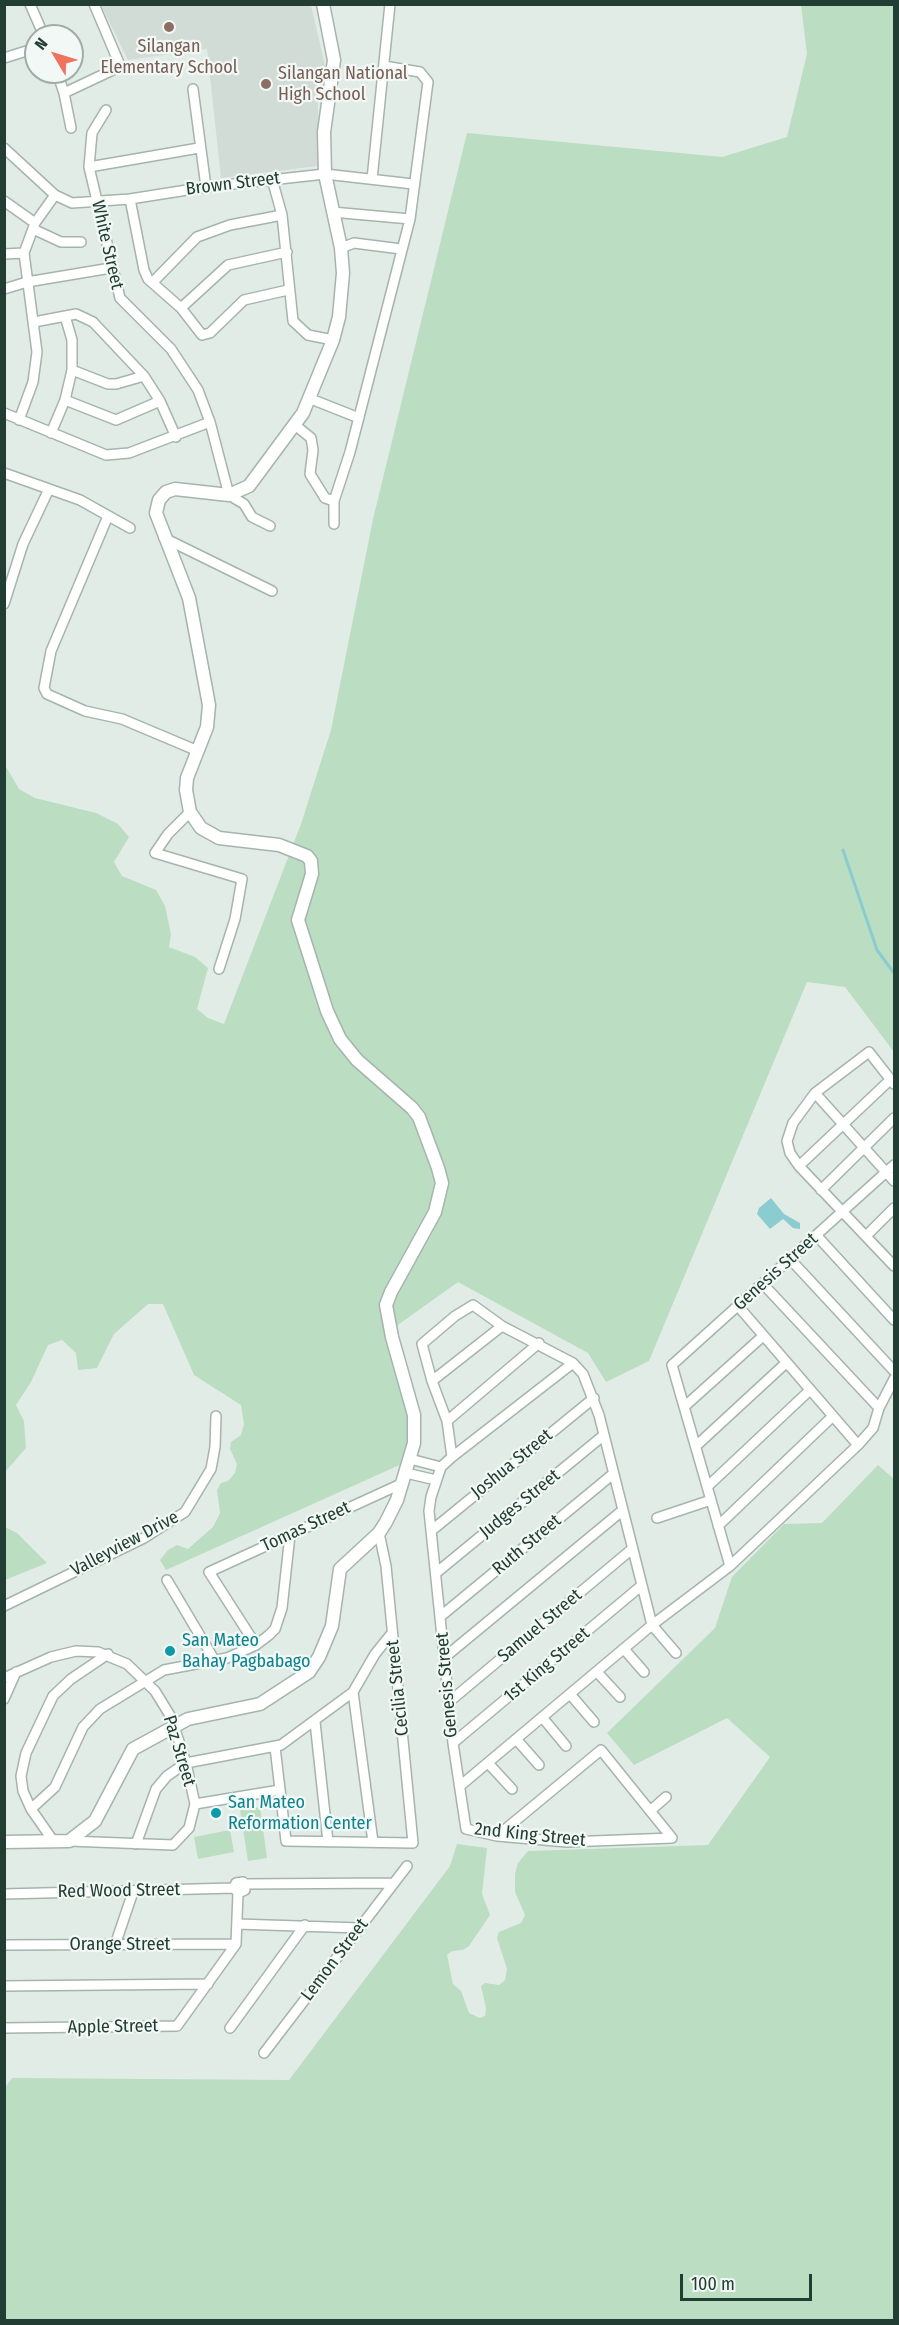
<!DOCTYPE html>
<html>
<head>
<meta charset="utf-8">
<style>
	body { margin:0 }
	#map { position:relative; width:899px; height:2325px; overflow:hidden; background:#e2ece6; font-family:"Fira Sans Condensed",sans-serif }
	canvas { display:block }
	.frame { position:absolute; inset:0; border:6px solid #223d33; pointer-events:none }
	.north { position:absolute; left:24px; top:24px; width:60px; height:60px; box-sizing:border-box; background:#f2f8f5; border:2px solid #9fada7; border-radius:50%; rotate:308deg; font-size:16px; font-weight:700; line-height:24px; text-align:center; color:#223d33 }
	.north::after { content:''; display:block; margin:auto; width:21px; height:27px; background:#f0735c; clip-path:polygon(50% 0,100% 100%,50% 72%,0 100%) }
	.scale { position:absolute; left:680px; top:2274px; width:132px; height:27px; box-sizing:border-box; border:3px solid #223d33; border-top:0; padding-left:8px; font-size:18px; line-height:21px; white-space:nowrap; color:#223d33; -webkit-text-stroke:4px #f2f8f5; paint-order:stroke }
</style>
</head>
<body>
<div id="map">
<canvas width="899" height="2325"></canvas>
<div class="frame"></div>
<div class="north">N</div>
<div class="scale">100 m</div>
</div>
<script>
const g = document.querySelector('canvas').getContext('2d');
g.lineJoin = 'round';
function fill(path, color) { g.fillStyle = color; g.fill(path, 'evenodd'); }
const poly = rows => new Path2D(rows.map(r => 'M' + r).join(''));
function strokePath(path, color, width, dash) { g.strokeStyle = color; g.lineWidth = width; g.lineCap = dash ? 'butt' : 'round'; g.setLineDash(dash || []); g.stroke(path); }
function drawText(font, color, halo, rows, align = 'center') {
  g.font = font + ' "Fira Sans Condensed",sans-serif'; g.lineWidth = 4.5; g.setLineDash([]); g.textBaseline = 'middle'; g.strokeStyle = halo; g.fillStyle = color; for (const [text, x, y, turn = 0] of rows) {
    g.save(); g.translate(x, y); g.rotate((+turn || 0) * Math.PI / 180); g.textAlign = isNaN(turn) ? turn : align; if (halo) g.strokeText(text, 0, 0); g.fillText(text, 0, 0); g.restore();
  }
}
fill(poly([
	[101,5,311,5,326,70,318,98,318,166,221,178,207,49,128,60]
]), '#d0dcd5');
fill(poly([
	[801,5,894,5,894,1052,845,987,807,982,649,1361,606,1382,588,1353,458,1282,395,1327,386,1328,411,1430,404,1463,166,1570,160,1560,168,1550,177,1545,188,1549,213,1527,220,1513,217,1490,221,1483,228,1481,235,1473,237,1464,230,1449,231,1442,241,1435,244,1424,241,1405,194,1375,163,1304,148,1304,114,1334,97,1368,78,1370,76,1353,62,1340,48,1345,31,1382,16,1405,24,1421,26,1448,5,1472,5,1491,5,765,19,789,35,798,96,813,118,824,129,837,114,862,122,876,156,890,165,906,171,934,169,947,195,957,208,968,197,1009,208,1018,224,1024,301,824,331,730,373,519,467,133,722,157,787,137,807,54],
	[878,1465,894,1479,894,2320,5,2320,4,2089,12,2078,289,2080,450,1866,457,1844,487,1848,482,1894,490,1915,469,1946,463,1950,452,1951,447,1955,453,1984,461,1991,469,2013,480,2018,485,2016,486,2008,481,1986,485,1983,499,1985,505,1980,507,1969,497,1938,499,1932,521,1923,525,1915,515,1892,515,1874,518,1863,528,1851,708,1845,770,1757,727,1718,634,1765,607,1733,715,1628,732,1577,784,1524,822,1523],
	[5,1527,17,1533,47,1563,5,1580],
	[260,1807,267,1858,248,1861,240,1810],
	[230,1830,234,1852,198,1859,194,1837]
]), '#bbddc1');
fill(poly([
	[771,1198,784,1214,800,1223,800,1229,793,1228,783,1219,770,1229,757,1214,759,1208]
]), '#8bccd0');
strokePath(poly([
	[843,850,877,950,894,973]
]), '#8bccd0', 3);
const minor = poly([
	[30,4,44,36],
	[4,58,36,48],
	[57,72,64,93,117,68,119,63,94,4],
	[193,89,206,187],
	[64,93,71,128],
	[106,110,92,133,89,167,120,298,171,349,198,390,210,422,229,495,244,504,252,517,270,526],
	[4,148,55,195,72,203,130,199,206,187,325,174,413,184],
	[89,167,199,148],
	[272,179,282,215,293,321,308,335,333,340],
	[372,179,390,4],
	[130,199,144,270,148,279,181,308,202,335,210,333,244,300,288,290],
	[4,201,35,223],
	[332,212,410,219],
	[33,229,61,242,81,242],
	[341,248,354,243,401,249],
	[4,254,24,253],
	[153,282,197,237,230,225,282,215],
	[4,289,27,282,111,268],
	[181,308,228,265,287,252],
	[34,322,76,314,93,322,144,376,160,401,176,437],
	[72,370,108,384,116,384,144,376],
	[311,399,359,418],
	[65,400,116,420,160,401],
	[4,413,106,455,129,453,210,422],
	[19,420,33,382,37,352,24,253,35,223,55,195],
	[295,425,311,438,313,450,310,474,325,498,334,501],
	[51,433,65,400,72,370,72,340,65,316],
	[4,473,80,500,130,528],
	[108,516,51,651,44,688,47,694,85,711,122,719,198,751],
	[334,524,334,501,350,452,410,219,428,82,420,72,384,66],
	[164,538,272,591],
	[4,604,23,544,49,489],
	[190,812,168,834,155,853,242,879,235,919,219,969],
	[894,1084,869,1052,815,1093,793,1123,787,1141,790,1153,799,1166,894,1266],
	[815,1093,894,1181],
	[799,1166,891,1079],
	[821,1190,894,1118],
	[817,1236,894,1320],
	[866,1236,894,1208],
	[790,1259,894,1371],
	[763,1284,879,1408],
	[738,1306,858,1445],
	[573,1363,452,1457,441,1467,431,1497,429,1511,453,1743,466,1829,497,1836,567,1842,672,1838],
	[432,1381,502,1326],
	[684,1407,763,1336],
	[447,1421,539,1343],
	[696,1446,786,1363],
	[452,1457,447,1421,432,1381,422,1344,455,1316,473,1305,502,1326,573,1363,583,1374,599,1415,652,1625,676,1653],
	[410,1459,441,1467],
	[406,1473,436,1480],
	[707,1487,810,1390],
	[657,1518,711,1500],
	[718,1526,833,1416],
	[431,1531,594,1398],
	[730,1566,672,1365,894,1165],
	[436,1573,604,1435],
	[167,1580,215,1661],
	[4,1606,144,1538,185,1512,211,1469,215,1447,216,1416],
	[441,1616,613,1474],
	[256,1645,209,1572,403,1483],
	[624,1649,644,1672],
	[445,1657,623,1510],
	[597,1672,620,1697],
	[4,1678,51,1657,76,1651,98,1652,127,1664,155,1691,171,1717,186,1763,195,1804],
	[353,1692,373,1842],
	[570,1694,594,1722],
	[4,1699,16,1672],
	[449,1702,632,1549],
	[542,1717,566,1746],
	[315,1722,328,1842],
	[516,1739,539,1765],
	[453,1743,641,1586],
	[275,1747,286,1841,413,1843,386,1566,379,1533],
	[488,1763,512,1789],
	[460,1786,652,1625,730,1566,858,1445,873,1428,879,1408,894,1379],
	[31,1809,55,1787,83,1727,100,1709,164,1670,227,1658,256,1645,269,1635,275,1629,282,1608,290,1535],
	[650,1811,666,1797],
	[497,1836,601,1750,672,1838],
	[69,1841,173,1845,189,1828,195,1804,280,1790],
	[54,1842,31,1809,23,1791,21,1776,26,1753,53,1696,71,1679,108,1654],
	[136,1844,156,1789,167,1776,186,1763,281,1745,353,1692,375,1654,392,1633],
	[245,1884,393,1883],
	[4,1894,234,1888],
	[237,1924,360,1928],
	[4,1945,236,1944],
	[115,1945,133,1892],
	[4,1986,208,1984],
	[4,2028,177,2026,236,1944,238,1893,234,1888,236,1883,243,1882,245,1890,238,1893],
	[230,2028,305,1925],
	[264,2053,407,1866]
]);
const tertiary = poly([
	[4,1842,69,1841,95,1821,133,1749,188,1719,260,1704,309,1672,319,1657,332,1626,340,1569,379,1533,386,1522,397,1500,414,1443,414,1415,392,1337,386,1305,391,1292,435,1212,442,1183,438,1168,419,1117,412,1108,357,1060,340,1039,327,1011,298,920,312,874,311,861,307,856,279,845,219,838,201,828,190,812,186,790,187,778,207,727,209,705,189,598,156,513,159,500,166,492,175,489,229,495,249,486,303,413,333,340,339,317,343,273,341,248,325,174,324,132,334,60,323,4]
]);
strokePath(minor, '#a5b4ad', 12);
strokePath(tertiary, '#a5b4ad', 15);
strokePath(minor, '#fff', 9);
strokePath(tertiary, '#fff', 12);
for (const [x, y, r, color] of [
	[169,27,6,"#8d6e63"],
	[266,84,6,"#8d6e63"],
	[170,1651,6,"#0f9aa8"],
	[216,1813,6,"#0f9aa8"]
]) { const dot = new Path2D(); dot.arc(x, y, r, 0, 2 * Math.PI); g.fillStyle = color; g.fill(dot); strokePath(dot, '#f2f8f5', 2); }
drawText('18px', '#785e54', '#f2f8f5', [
	["Silangan",169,47],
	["Elementary School",169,68],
	["Silangan National",278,74,"left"],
	["High School",278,95,"left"]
]);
drawText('18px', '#223d33', '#f2f8f5', [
	["Brown Street",233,184,-7],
	["White Street",107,245,77],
	["Genesis Street",776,1272,-42],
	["Joshua Street",512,1464,-39],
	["Judges Street",520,1504,-39],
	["Tomas Street",306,1527,-25],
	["Valleyview Drive",125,1544,-28],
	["Ruth Street",527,1545,-40],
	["Samuel Street",540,1626,-40],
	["1st King Street",547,1665,-40],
	["Genesis Street",447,1685,-95],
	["Cecilia Street",398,1688,-96],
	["Paz Street",179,1751,73],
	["2nd King Street",530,1835,6],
	["Red Wood Street",119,1891,-1],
	["Orange Street",120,1945],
	["Lemon Street",335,1960,-53],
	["Apple Street",113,2027,-1]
]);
drawText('18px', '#0d838f', '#f2f8f5', [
	["San Mateo",182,1641],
	["Bahay Pagbabago",182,1662],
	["San Mateo",228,1803],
	["Reformation Center",228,1824]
], 'left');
</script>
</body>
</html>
